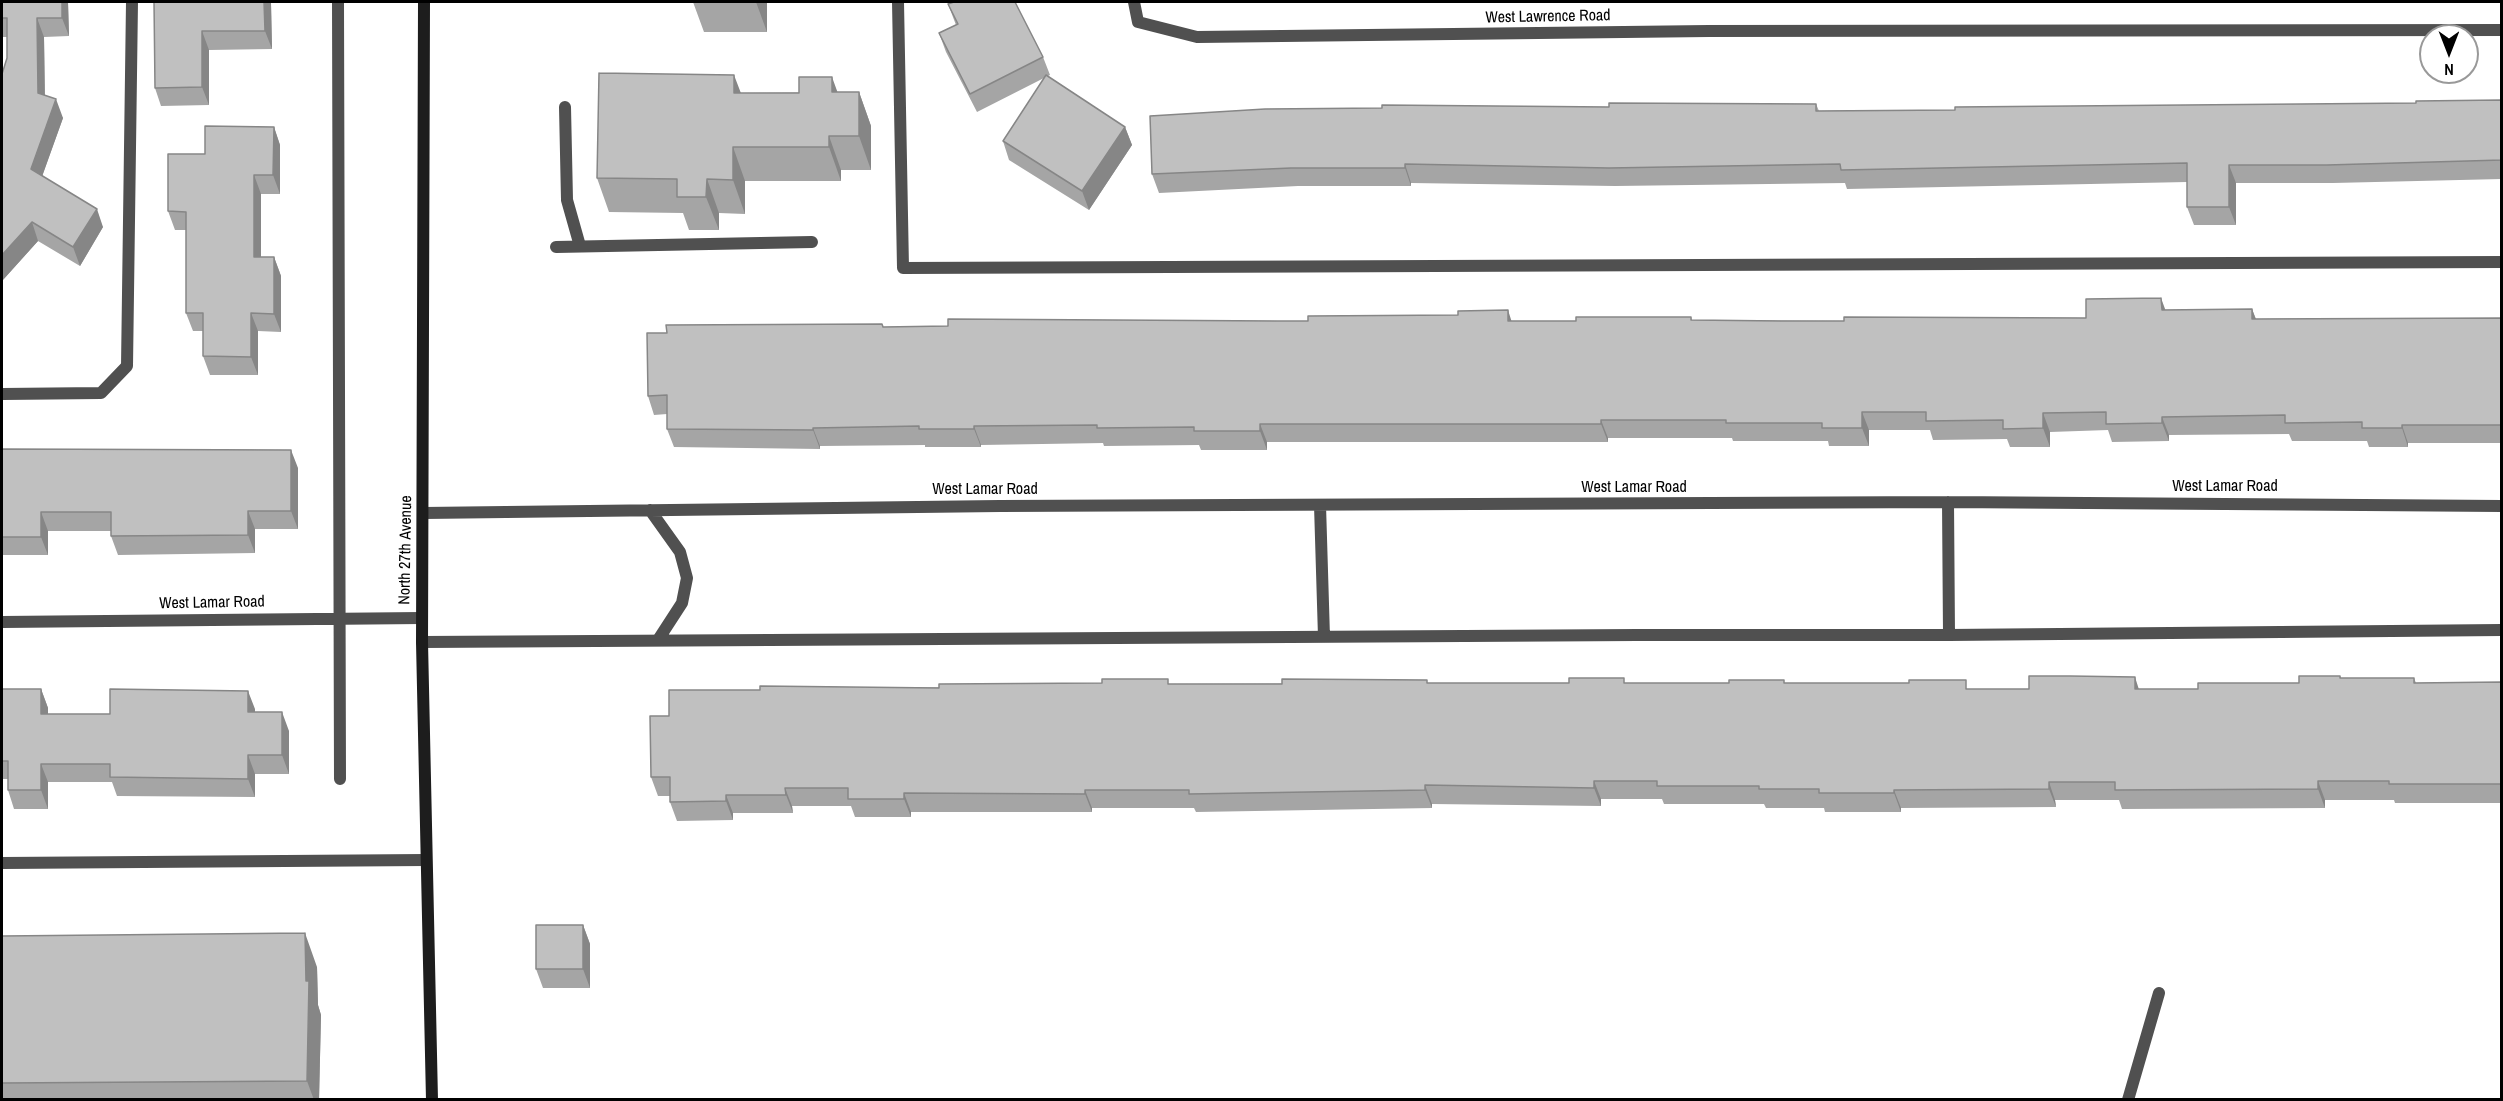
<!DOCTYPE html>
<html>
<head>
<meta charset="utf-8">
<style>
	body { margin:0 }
	#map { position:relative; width:2503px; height:1101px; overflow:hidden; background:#fff; font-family:"Archivo Narrow",sans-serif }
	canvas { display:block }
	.frame { position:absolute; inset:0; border:3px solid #000; pointer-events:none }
	.north { position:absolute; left:2419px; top:24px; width:60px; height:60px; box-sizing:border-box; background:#fff; border:2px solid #999; border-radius:50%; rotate:180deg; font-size:16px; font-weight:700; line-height:24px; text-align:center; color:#000 }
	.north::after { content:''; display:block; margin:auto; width:21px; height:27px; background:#000; clip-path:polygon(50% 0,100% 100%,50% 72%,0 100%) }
</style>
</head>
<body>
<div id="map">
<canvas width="2503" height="1101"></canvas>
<div class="frame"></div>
<div class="north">N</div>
</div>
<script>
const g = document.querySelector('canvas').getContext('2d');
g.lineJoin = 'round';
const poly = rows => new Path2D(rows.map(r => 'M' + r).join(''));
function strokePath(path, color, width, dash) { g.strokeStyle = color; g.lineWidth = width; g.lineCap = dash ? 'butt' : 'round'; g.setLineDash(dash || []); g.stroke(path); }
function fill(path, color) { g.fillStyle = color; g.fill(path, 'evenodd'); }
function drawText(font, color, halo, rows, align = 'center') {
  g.font = font + ' "Archivo Narrow",sans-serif'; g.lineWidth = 5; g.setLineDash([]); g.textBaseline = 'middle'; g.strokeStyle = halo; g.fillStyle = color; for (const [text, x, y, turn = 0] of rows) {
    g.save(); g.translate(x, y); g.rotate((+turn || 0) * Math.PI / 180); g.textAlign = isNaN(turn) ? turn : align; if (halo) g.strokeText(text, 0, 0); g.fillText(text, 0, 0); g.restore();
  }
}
strokePath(poly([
	[898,2,903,268,2502,262],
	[565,107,567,200,580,246],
	[556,247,812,242],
	[2,394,101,393,127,366,132,2],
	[2,863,426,860],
	[2128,1100,2159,993]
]), '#505050', 12);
strokePath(poly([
	[338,2,340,779],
	[1134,2,1138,22,1197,37,1709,31,2502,30],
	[1948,502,1949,635],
	[1320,505,1324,637],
	[650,510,680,552,687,578,682,603,658,640],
	[424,513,1000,506,1948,502,2502,506],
	[2,622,422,618],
	[422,642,1637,635,1949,635,2502,630]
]), '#505050', 12);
strokePath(poly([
	[424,2,422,642,432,1100]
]), '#1d1d1d', 12);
fill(poly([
	[2,2,68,2,69,36,44,37,45,96,63,118,42,176,103,227,80,266,38,241,2,281,7,58,7,37,2,37],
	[154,2,271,3,272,49,209,50,209,105,161,106,155,88],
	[693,2,767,2,767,32,704,32],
	[948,4,1043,57,1050,75,1048,76,1125,127,1132,145,1089,210,1009,160,1003,141,1044,78,977,112,946,52,939,33,956,25],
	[859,92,871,126,871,170,841,170,841,181,745,181,745,214,719,213,719,230,689,230,683,213,609,212,597,178,741,93],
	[2502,100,2502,179,2333,183,2236,183,2236,225,2194,225,2187,207,2187,182,1847,189,1845,183,1615,186,1411,183,1411,186,1298,186,1159,193,1152,174,1609,107,1816,104,1819,111,1955,110,2416,103],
	[274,127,280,145,280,194,261,194,261,257,274,257,281,276,281,332,258,331,258,375,210,375,203,356,203,331,193,331,186,313,186,230,175,230,168,211,205,154],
	[2252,309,2256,319,2502,318,2502,443,2408,443,2408,447,2369,447,2367,441,2292,441,2289,434,2169,435,2169,441,2112,442,2108,430,2050,432,2050,447,2010,447,2007,439,1933,440,1930,430,1869,430,1869,446,1829,446,1828,441,1733,441,1732,438,1608,438,1608,442,1267,442,1267,450,1201,450,1199,445,1104,446,1103,443,981,445,981,447,925,447,925,445,820,446,820,449,674,447,667,429,667,414,654,415,648,396,883,327,1277,321,1576,321,1691,317,1692,320,1844,321,2086,318,2166,310],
	[2,449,298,468,298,529,255,529,255,553,118,555,111,536,111,531,48,531,48,555,2,555],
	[2340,676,2341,678,2414,678,2416,683,2502,682,2502,803,2395,803,2394,800,2325,800,2325,808,2122,809,2119,800,2055,800,2056,807,1901,808,1901,812,1825,812,1824,808,1766,808,1764,804,1664,804,1662,799,1601,799,1601,806,1432,804,1432,808,1196,812,1194,808,1092,808,1092,812,911,812,911,817,855,817,851,806,792,806,793,813,733,813,733,820,677,821,670,802,670,796,658,796,651,777,669,716,760,690,1170,684,1427,683,1785,683,1969,689,2198,689,2299,683],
	[2,689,41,689,48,708,48,714,110,714,255,709,255,712,289,731,289,774,255,774,255,797,117,796,112,782,48,782,48,809,14,809,8,790,8,779,2,779],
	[583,925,590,944,590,988,543,988,536,969],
	[2,936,317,967,318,1005,321,1015,319,1100,2,1100]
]), '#a5a5a5');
fill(poly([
	[62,2,68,2,69,36,62,18],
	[264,2,270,2,271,3,272,49,265,31],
	[756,2,767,2,767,32],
	[37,18,44,37,45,112,38,93],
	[202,31,209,50,209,105,202,87],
	[734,75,747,109,734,93],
	[832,77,844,110,832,92],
	[859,92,871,126,871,170,859,136],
	[56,99,63,118,38,188,31,169],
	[274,127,280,145,280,194,273,175],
	[1125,127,1132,145,1089,210,1082,191],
	[829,136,841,170,841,181,829,147],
	[733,147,745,181,745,214,733,180],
	[1405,164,1411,183,1411,186,1405,168],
	[2229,165,2236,183,2236,225,2229,207],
	[254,175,261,194,261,276,254,257],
	[707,179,719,213,719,230,706,197],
	[97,209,103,227,80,266,73,247],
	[32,222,38,241,2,281,2,255],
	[274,257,281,276,281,332,274,314],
	[2161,298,2168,317,2162,310],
	[2252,309,2259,328,2252,319],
	[1508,310,1514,329,1508,321],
	[251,313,258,331,258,375,251,357],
	[1862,412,1869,430,1869,446,1862,428],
	[2043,413,2050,432,2050,447,2043,428],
	[2162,417,2169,435,2169,441,2162,423],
	[1601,420,1608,438,1608,442,1601,424],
	[1260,424,1267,442,1267,450,1260,431],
	[2402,425,2408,443,2408,447,2402,428],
	[974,426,981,445,981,447,974,429],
	[813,428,820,446,820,449,813,430],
	[291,450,298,468,298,529,291,511],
	[248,511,255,529,255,553,248,535],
	[41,512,48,531,48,555,41,537],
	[2135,677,2141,696,2135,689],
	[41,689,48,708,48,733,41,714],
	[248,691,255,709,255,731,248,712],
	[282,712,289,731,289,774,282,755],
	[248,755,255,774,255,797,248,779],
	[41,764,48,782,48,809,41,790],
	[1594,781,1601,799,1601,806,1594,788],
	[2318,781,2325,800,2325,808,2318,789],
	[2049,782,2055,800,2056,807,2049,789],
	[1425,785,1432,804,1432,808,1425,790],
	[785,788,792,806,793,813,786,795],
	[1085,790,1092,808,1092,812,1085,794],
	[1894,790,1901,808,1901,812,1894,793],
	[904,793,911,812,911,817,904,799],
	[726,795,733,813,733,820,726,801],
	[583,925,590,944,590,988,583,969],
	[305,933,317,967,318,1005,321,1015,319,1100,314,1100,307,1081]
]), '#868686');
const building = poly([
	[2,2,62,2,62,18,37,18,38,93,56,99,31,169,97,209,73,247,32,222,2,255,2,74,7,58,7,18,2,18,2,2],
	[154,2,264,2,265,31,202,31,202,87,155,88,154,2],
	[954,2,1015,2,1043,57,970,94,939,33,958,24,948,4,954,2],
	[599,73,734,75,734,93,799,93,799,77,832,77,832,92,859,92,859,136,829,136,829,147,733,147,733,180,707,179,706,197,677,197,677,179,597,178,599,73],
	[1046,75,1125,127,1082,191,1003,141,1046,75],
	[2502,100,2502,160,2327,165,2229,165,2229,207,2187,207,2187,163,1841,170,1840,164,1609,168,1405,164,1405,168,1291,168,1152,174,1150,116,1265,109,1382,108,1382,105,1609,107,1609,103,1816,104,1816,111,1955,110,1955,107,2416,103,2416,101,2502,100],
	[205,126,274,127,273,175,254,175,254,257,274,257,274,314,251,313,251,357,203,356,203,313,186,313,186,212,168,211,168,154,205,154,205,126],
	[2161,298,2162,310,2252,309,2252,319,2502,318,2502,425,2402,425,2402,428,2362,428,2362,422,2285,423,2285,415,2162,417,2162,423,2106,424,2106,412,2043,413,2043,428,2003,429,2003,420,1926,421,1926,412,1862,412,1862,428,1822,428,1822,423,1726,423,1726,420,1601,420,1601,424,1260,424,1260,431,1194,431,1194,427,1097,428,1097,425,974,426,974,429,919,429,919,426,813,428,813,430,667,429,667,395,648,396,647,333,667,333,666,325,882,324,883,327,948,326,948,319,1277,321,1308,321,1308,316,1458,315,1458,311,1508,310,1508,321,1576,321,1576,317,1691,317,1691,320,1781,321,1844,321,1844,317,2086,318,2086,299,2161,298],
	[2,449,291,450,291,511,248,511,248,535,111,536,111,512,41,512,41,537,2,537,2,449],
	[2029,676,2070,676,2135,677,2135,689,2198,689,2198,683,2299,683,2299,676,2340,676,2340,678,2414,678,2414,683,2502,682,2502,784,2389,784,2389,781,2318,781,2318,789,2115,790,2115,782,2049,782,2049,789,1894,790,1894,793,1819,793,1819,789,1759,789,1759,786,1657,786,1657,781,1594,781,1594,788,1425,785,1425,790,1189,794,1189,790,1085,790,1085,794,904,793,904,799,848,799,848,788,785,788,786,795,726,795,726,801,670,802,670,777,651,777,650,716,669,716,669,690,760,690,760,686,939,688,939,684,1102,683,1102,679,1168,679,1168,684,1282,684,1282,679,1427,680,1427,683,1569,683,1569,678,1624,678,1624,683,1729,683,1729,680,1784,680,1784,683,1909,683,1909,680,1966,680,1966,689,2029,689,2029,676],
	[2,689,41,689,41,714,110,714,110,689,248,691,248,712,282,712,282,755,248,755,248,779,110,777,110,764,41,764,41,790,8,790,8,761,2,761,2,689],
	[536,925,583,925,583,969,536,969,536,925],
	[305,933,306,981,309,981,307,1081,2,1083,2,936,305,933]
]);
fill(building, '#c0c0c0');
strokePath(building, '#868686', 1.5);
drawText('16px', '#000', '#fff', [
	["West Lawrence Road",1548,17,-1],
	["West Lamar Road",2225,487],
	["West Lamar Road",1634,488],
	["West Lamar Road",985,490],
	["North 27th Avenue",406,550,-89],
	["West Lamar Road",212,603,-1]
]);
</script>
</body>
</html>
